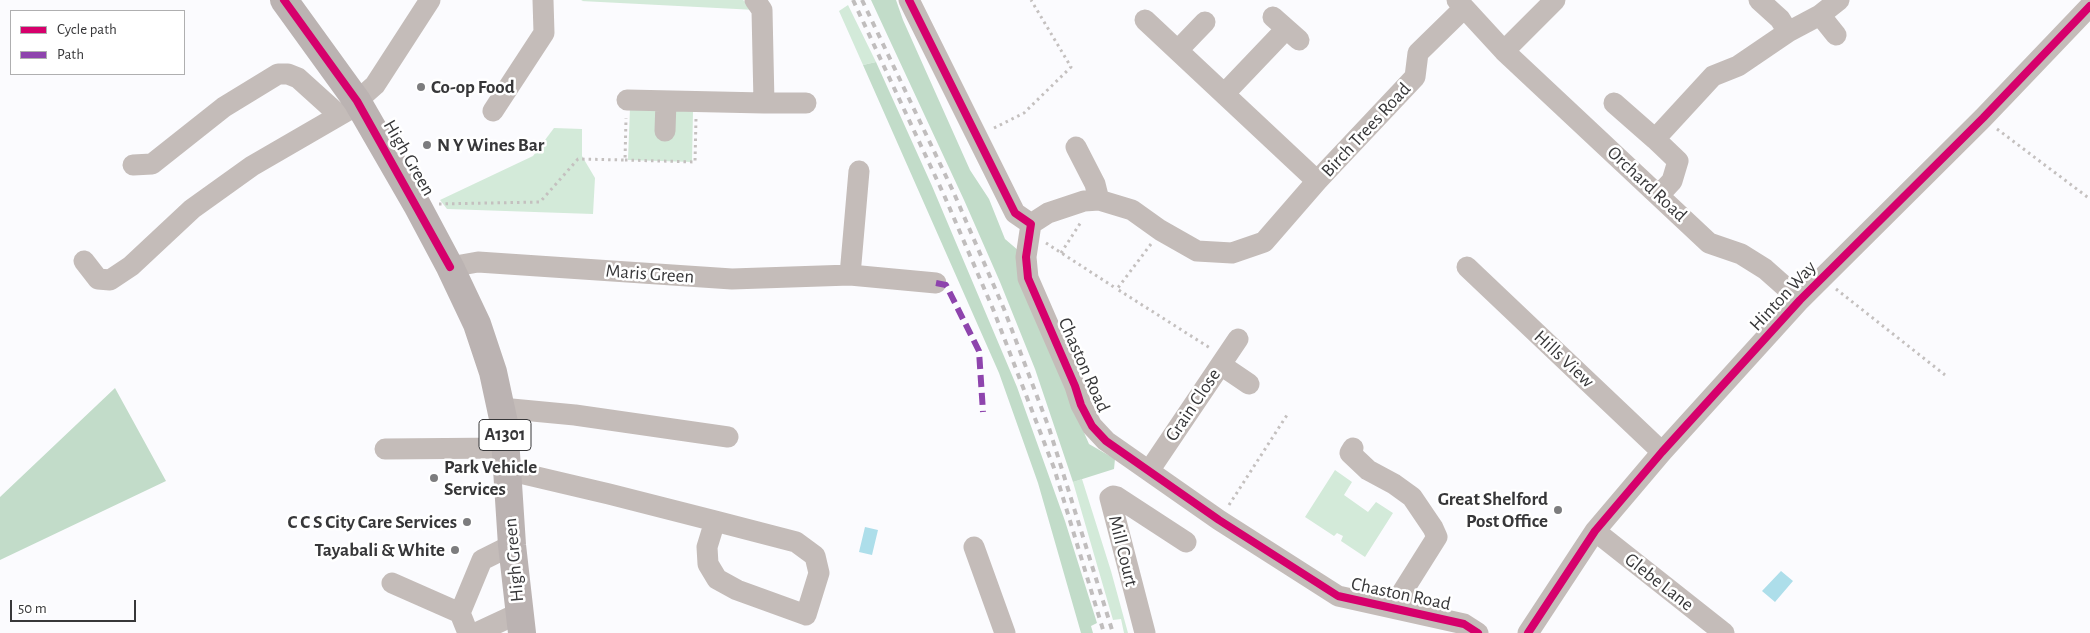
<!DOCTYPE html>
<html>
<head>
<meta charset="utf-8">
<style>
	body { margin:0 }
	#map { position:relative; width:2090px; height:633px; overflow:hidden; background:#fbfbfe; font-family:"Alegreya Sans",sans-serif }
	canvas { display:block }
	.legend { position:absolute; left:10px; top:10px; width:175px; height:65px; box-sizing:border-box; background:#fff; border:1px solid #afafb0; margin:0; padding:6px 9px; list-style:none; font-size:15px; color:#373739 }
	.legend li { display:flex; align-items:center; gap:10px; height:25px }
	.legend b { width:25px; border:1px solid #afafb0 }
	.scale { position:absolute; left:10px; top:600px; width:126px; height:22px; box-sizing:border-box; border:2px solid #373739; border-top:0; padding-left:6px; font-size:15px; line-height:18px; white-space:nowrap; color:#373739; -webkit-text-stroke:4px #fff; paint-order:stroke }
</style>
</head>
<body>
<div id="map">
<canvas width="2090" height="633"></canvas>
<ul class="legend">
<li><b style="height:6px;background:#d6006c"></b>Cycle path</li>
<li><b style="height:6px;background:#8e44ad"></b>Path</li>
</ul>
<div class="scale">50 m</div>
</div>
<script>
const g = document.querySelector('canvas').getContext('2d');
g.lineJoin = 'round';
function fill(path, color) { g.fillStyle = color; g.fill(path, 'evenodd'); }
const poly = rows => new Path2D(rows.map(r => 'M' + r).join(''));
function strokePath(path, color, width, dash) { g.strokeStyle = color; g.lineWidth = width; g.lineCap = dash ? 'butt' : 'round'; g.setLineDash(dash || []); g.stroke(path); }
function drawText(font, color, halo, rows, align = 'center') {
  g.font = font + ' "Alegreya Sans",sans-serif'; g.lineWidth = 5; g.setLineDash([]); g.textBaseline = 'middle'; g.strokeStyle = halo; g.fillStyle = color; for (const [text, x, y, turn = 0] of rows) {
    g.save(); g.translate(x, y); g.rotate((+turn || 0) * Math.PI / 180); g.textAlign = isNaN(turn) ? turn : align; if (halo) g.strokeText(text, 0, 0); g.fillText(text, 0, 0); g.restore();
  }
}
fill(poly([
	[583,0,743,0,756,10,581,1],
	[848,5,876,62,863,65,839,11],
	[630,108,693,111,692,162,628,160],
	[554,128,582,129,582,156,595,178,593,214,447,209,440,200,533,156],
	[1335,470,1352,482,1344,495,1368,512,1376,502,1393,513,1365,557,1341,541,1343,536,1337,533,1334,536,1305,517],
	[1082,479,1111,571,1128,633,1124,633,1121,619,1113,620,1073,482]
]), '#d3ead9');
fill(poly([
	[871,0,896,0,903,20,970,170,989,199,1005,239,1019,251,1069,398,1089,444,1115,459,1114,469,1073,482,1035,369,1000,282,964,200],
	[876,62,932,186,1017,387,1065,521,1097,623,1091,626,1093,633,1081,633,1038,483,999,373,863,65],
	[115,388,166,481,0,560,0,497]
]), '#c2dcc9');
fill(poly([
	[865,527,878,530,872,555,859,552],
	[1781,571,1793,581,1775,602,1762,591]
]), '#addeea');
strokePath(poly([
	[994,128,1024,113,1071,67,1031,0],
	[1997,129,2090,199],
	[625,160,695,162,696,118],
	[439,204,540,202,578,159,625,160,626,118],
	[1046,243,1117,289],
	[1151,244,1117,289,1210,348],
	[1061,253,1081,222],
	[1836,289,1945,375],
	[1229,505,1287,415]
]), '#c4c0bf', 3, [2.5, 4]);
strokePath(poly([
	[909,0,1015,213,1031,224],
	[1457,0,1504,51,1709,243,1741,254,1765,269,1800,300],
	[1759,0,1780,19,1788,32],
	[1464,8,1418,53,1415,77,1317,181,1264,242,1232,253,1197,251,1160,230,1132,210,1099,200,1084,201,1048,213,1031,224,1026,257,1028,278,1075,386,1081,405,1092,426,1106,441,1219,520,1338,596,1464,624,1478,633],
	[1820,15,1836,35],
	[1273,17,1299,40],
	[1145,20,1317,181],
	[1178,50,1205,22],
	[1504,51,1555,0],
	[1225,93,1286,29],
	[627,100,764,103,762,10,755,0],
	[357,101,375,85,430,0],
	[764,103,806,103],
	[1614,103,1655,139,1713,76,1738,66,1788,32,1820,15,1839,0],
	[493,111,544,33,543,0],
	[665,131,666,101],
	[1655,139,1678,161,1672,181,1659,195],
	[1076,147,1095,184,1099,200],
	[133,165,152,164,224,107,278,74,288,74,298,78,339,115],
	[84,261,98,279,110,280,131,266,192,209,252,166,359,104],
	[450,267,478,262,732,279,850,275,936,283],
	[1467,267,1662,452],
	[850,275,859,171],
	[1221,365,1249,384],
	[501,408,575,415,728,437],
	[1353,448,1350,453,1368,470,1394,484,1412,497,1433,528,1437,537,1403,591,1401,609],
	[385,449,506,448],
	[507,470,609,494,715,521,796,542,815,556,819,573,806,615,737,590,717,579,708,564,707,547,715,521],
	[1149,471,1238,339],
	[1595,531,1724,633],
	[974,547,1005,633],
	[392,583,460,613],
	[468,633,460,613,482,560,512,545],
	[476,633,519,613],
	[1145,633,1110,498,1113,496,1117,497,1186,542],
	[1528,633,1595,531,1662,452,1800,300,1983,118,2090,6]
]), '#c4bcb9', 21);
strokePath(poly([
	[284,0,357,101,417,205,450,267,477,324,493,372,504,423,512,545,522,633]
]), '#bbb3b2', 28);
strokePath(poly([
	[853,0,944,195,993,309,1054,468,1104,633],
	[862,0,953,191,1004,309,1049,428,1113,633]
]), '#c0bdbd', 4, [6, 6]);
strokePath(poly([
	[936,283,946,285,979,351,983,412]
]), '#8e44ad', 6, [12, 6]);
strokePath(poly([
	[284,0,357,101,450,267],
	[909,0,1015,213,1031,224,1026,257,1028,278,1075,386,1081,405,1092,426,1106,441,1219,520,1338,596,1464,624,1478,633],
	[1528,633,1595,531,1662,452,1800,300,1983,118,2090,6]
]), '#d6006c', 8);
for (const [x, y, r, color] of [
	[421,87,5,"#7c7c7e"],
	[427,145,5,"#7c7c7e"],
	[434,478,5,"#7c7c7e"],
	[1558,510,5,"#7c7c7e"],
	[467,522,5,"#7c7c7e"],
	[455,550,5,"#7c7c7e"]
]) { const dot = new Path2D(); dot.arc(x, y, r, 0, 2 * Math.PI); g.fillStyle = color; g.fill(dot); strokePath(dot, '#fff', 2); }
for (const [x, y, w] of [
	[505,435,52]
]) { const box = new Path2D(); box.roundRect(x - w / 2, y - 15.5, w, 31, 4); g.fillStyle = '#fff'; g.fill(box); strokePath(box, '#373739', 1); }
drawText('bold 18px', '#373739', null, [
	["A1301",505,435]
]);
drawText('bold 19px', '#373739', '#fff', [
	["Co-op Food",431,87],
	["N Y Wines Bar",437,145],
	["Park Vehicle",444,467],
	["Services",444,489],
	["Great Shelford",1548,499,"right"],
	["Post Office",1548,521,"right"],
	["C C S City Care Services",457,522,"right"],
	["Tayabali & White",445,550,"right"]
], 'left');
drawText('19px', '#373739', '#fff', [
	["Birch Trees Road",1366,130,-47],
	["High Green",409,158,60],
	["Orchard Road",1647,184,43],
	["Maris Green",650,274,4],
	["Hinton Way",1783,296,-47],
	["Hills View",1564,359,43],
	["Chaston Road",1084,365,66],
	["Grain Close",1193,405,-56],
	["Mill Court",1123,551,76],
	["High Green",514,560,-95],
	["Glebe Lane",1659,582,38],
	["Chaston Road",1401,594,12]
]);
</script>
</body>
</html>
